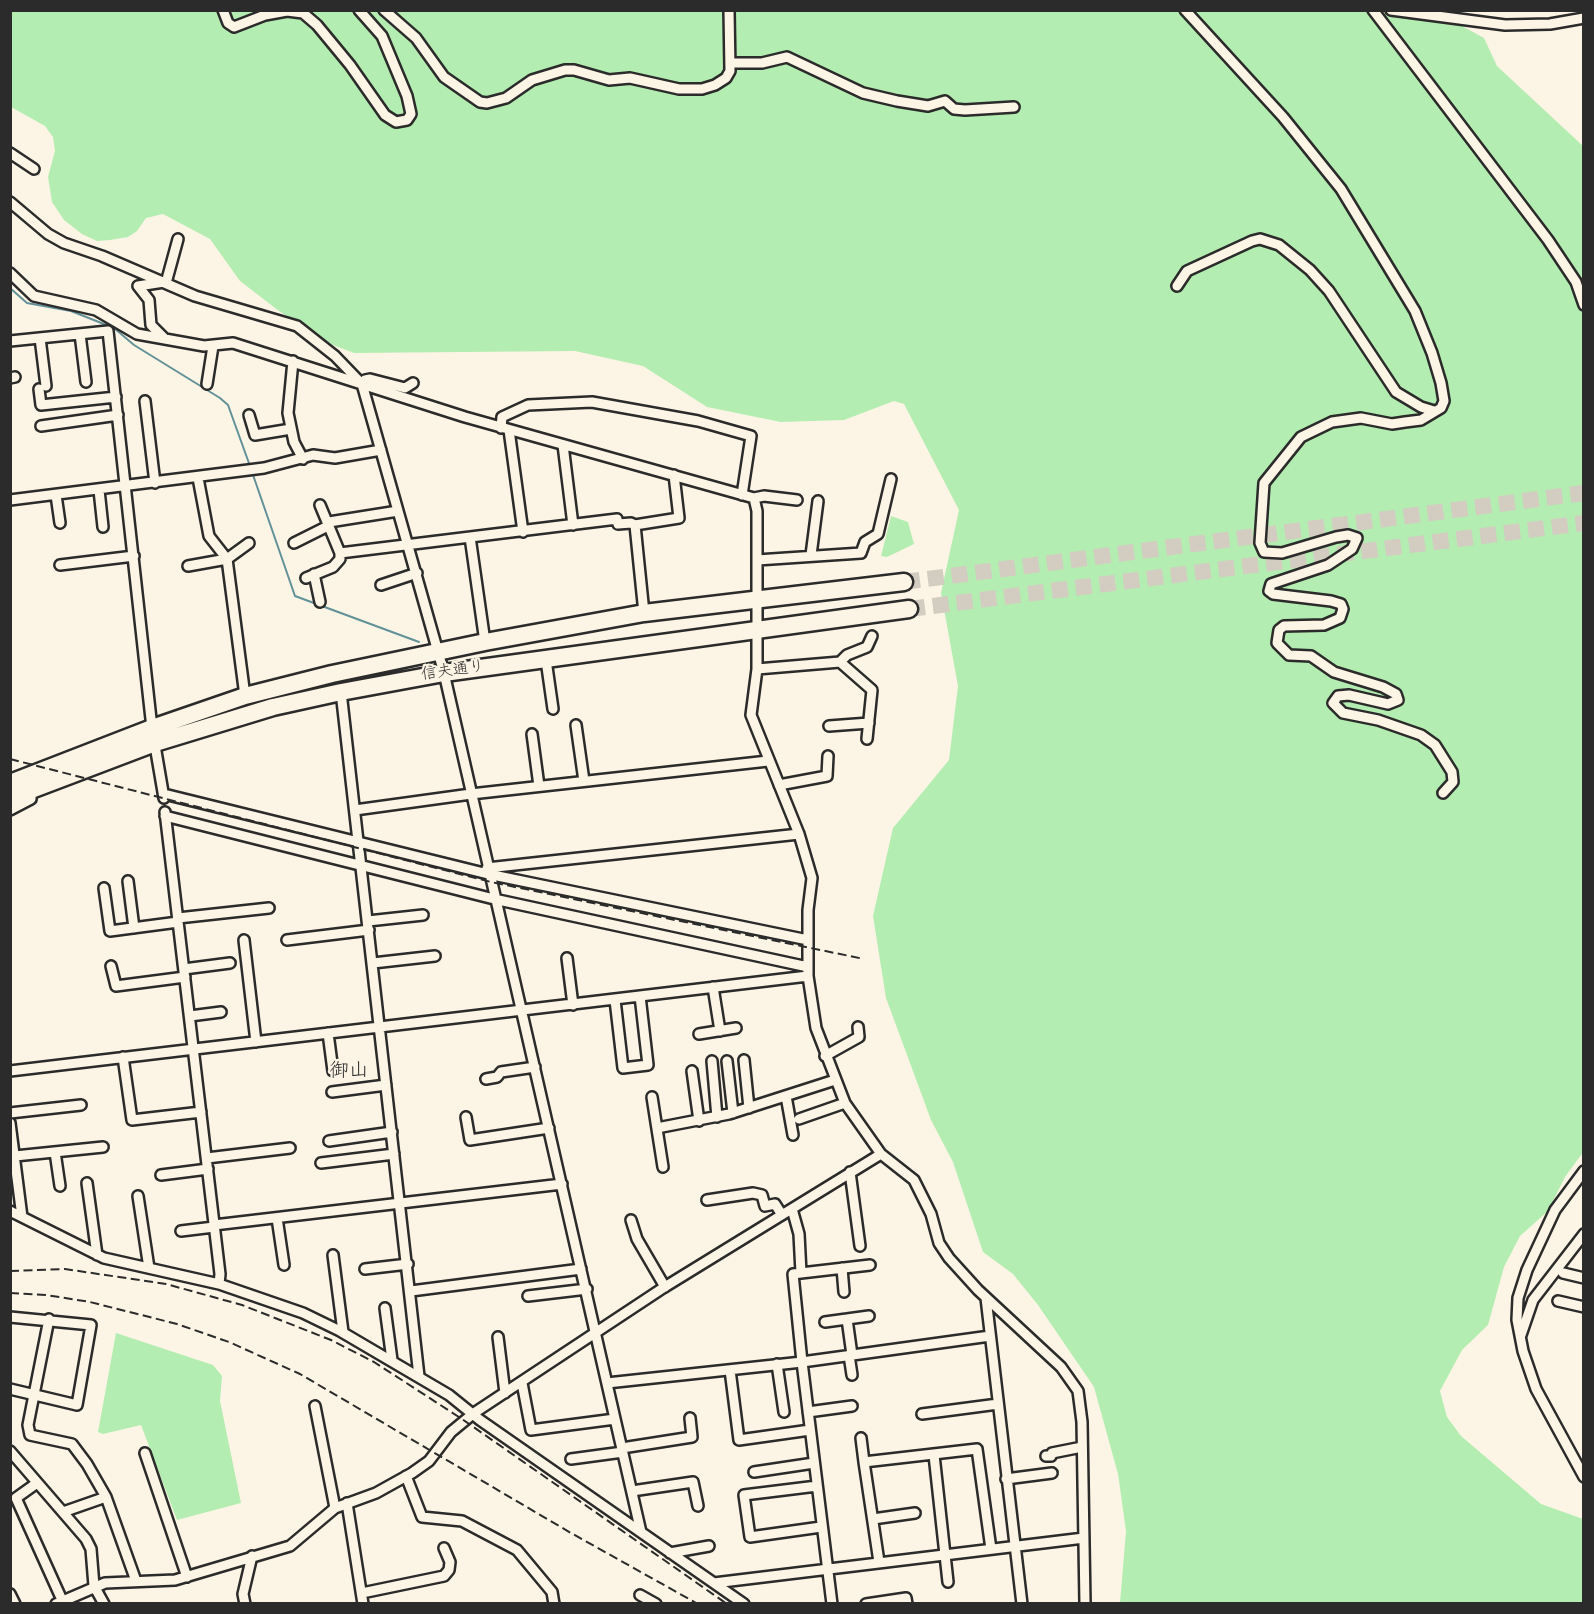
<!DOCTYPE html>
<html>
<head>
<meta charset="utf-8">
<style>
	body { margin:0 }
	#map { position:relative; width:1594px; height:1614px; overflow:hidden; background:#fcf5e5; font-family:Kalam,sans-serif }
	canvas { display:block }
	.frame { position:absolute; inset:0; border:12px solid #2b2b2b; pointer-events:none }
</style>
</head>
<body>
<div id="map">
<canvas width="1594" height="1614"></canvas>
<div class="frame"></div>
</div>
<script>
const g = document.querySelector('canvas').getContext('2d');
g.lineJoin = 'round';
function fill(path, color) { g.fillStyle = color; g.fill(path, 'evenodd'); }
const poly = rows => new Path2D(rows.map(r => 'M' + r).join(''));
function strokePath(path, color, width, dash) { g.strokeStyle = color; g.lineWidth = width; g.lineCap = dash ? 'butt' : 'round'; g.setLineDash(dash || []); g.stroke(path); }
function drawText(font, color, halo, rows, align = 'center') {
  g.font = font + ' Kalam,"Klee One",sans-serif'; g.lineWidth = 4.5; g.setLineDash([]); g.textBaseline = 'middle'; g.strokeStyle = halo; g.fillStyle = color; for (const [text, x, y, turn = 0] of rows) {
    g.save(); g.translate(x, y); g.rotate((+turn || 0) * Math.PI / 180); g.textAlign = isNaN(turn) ? turn : align; if (halo) g.strokeText(text, 0, 0); g.fillText(text, 0, 0); g.restore();
  }
}
fill(poly([
	[11,10,1372,10,1462,26,1484,38,1497,66,1583,146,1584,1151,1565,1177,1548,1211,1520,1236,1504,1267,1488,1325,1462,1350,1440,1391,1447,1417,1461,1436,1541,1504,1583,1519,1583,1603,1120,1603,1126,1531,1118,1474,1094,1387,1038,1305,1013,1274,983,1252,953,1162,931,1120,886,998,873,916,893,828,949,760,958,686,941,593,959,510,904,404,894,401,844,420,781,422,707,407,643,366,575,351,354,353,333,345,279,311,240,281,210,239,163,214,146,218,137,231,128,237,110,240,97,241,82,234,64,220,52,202,48,177,55,151,53,137,45,126,11,107],
	[891,516,908,522,914,544,887,557,881,556],
	[116,1333,213,1365,222,1376,220,1401,241,1503,177,1520,141,1425,103,1434,98,1432]
]), '#b4edb1');
strokePath(poly([
	[10,288,27,303,71,311,114,328,134,345,220,398,228,405,250,466],
	[252,472,295,596,419,642]
]), '#629199', 2);
strokePath(poly([
	[904,582,1584,493],
	[909,609,1584,523]
]), '#d2cdc0', 16, [16, 8]);
const street = poly([
	[223,10,228,23,234,27,265,15,287,11,303,13,317,25,350,65,385,115,396,122,407,120,411,114,407,96,382,36,359,10],
	[384,10,416,38,444,77,480,102,487,103,506,98,532,80,565,70,574,70,609,80,630,78,679,89,702,89,715,85,726,78,730,71,729,10],
	[1185,10,1283,117,1341,189,1415,311,1432,353,1441,383,1444,401,1441,408,1421,420,1405,422,1392,424,1361,418,1332,422,1301,437,1264,483,1260,543,1264,552,1282,553,1336,537,1348,535,1357,538,1352,549,1328,565,1271,584,1269,591,1273,594,1331,601,1341,604,1343,609,1340,618,1324,625,1284,626,1279,630,1277,643,1289,655,1311,656,1334,672,1383,687,1396,694,1398,700,1388,704,1349,695,1338,696,1333,703,1343,713,1378,720,1421,735,1435,745,1452,772,1453,782,1443,793],
	[1373,10,1548,240,1576,282,1584,305],
	[1391,10,1505,25,1550,24,1584,18],
	[730,63,762,63,787,57,863,93,897,101,928,106,945,101,954,109,965,110,1014,107],
	[10,153,34,169],
	[10,202,48,234,64,243,102,256,195,296,297,326,335,356,362,384,444,673,641,1532],
	[10,273,34,296,96,310,137,334,204,346,233,343,465,417,754,498,764,496,797,500],
	[164,282,138,286,149,300,151,325,165,339],
	[166,283,178,239],
	[1177,286,1187,271,1252,241,1260,239,1279,245,1310,270,1329,291,1396,392,1421,407,1434,411],
	[80,334,86,382],
	[40,338,46,386],
	[10,341,108,331,152,728,164,798],
	[293,361,288,413,294,442,303,459],
	[10,378,15,377],
	[207,384,213,346],
	[362,384,365,380,370,379,405,388,413,383],
	[39,389,41,405,116,397],
	[145,401,155,483],
	[249,415,255,435,291,429],
	[41,426,118,415],
	[501,428,502,417,528,405,592,402,698,421,751,436,742,495],
	[509,430,523,532],
	[563,445,573,525],
	[198,478,209,536,227,559],
	[99,490,103,527],
	[56,495,60,523],
	[754,498,757,511,757,669,751,715,799,834,812,878,808,910,808,976,816,1028,845,1103,881,1154,914,1180,931,1214,939,1243,949,1258,978,1290,1061,1367,1078,1391,1082,1422,1085,1604],
	[10,500,264,468,313,455,335,458,381,450],
	[635,525,644,613],
	[470,537,485,642],
	[294,543,326,527,329,522,398,511],
	[340,553,617,519,618,524,631,523,635,525,679,518,674,475],
	[811,555,818,501],
	[757,560,861,553,865,542,878,534,891,479],
	[60,565,134,556],
	[188,566,227,559],
	[314,574,320,602],
	[306,578,333,567,340,559,340,553,320,505],
	[381,585,417,573],
	[546,660,553,709],
	[840,662,847,655,867,647,872,636],
	[757,669,840,662,872,690,867,739],
	[341,692,419,1376],
	[245,696,227,559,249,543],
	[576,725,584,781],
	[829,726,869,723],
	[532,734,539,786],
	[779,785,827,776,828,756],
	[164,794,488,874,808,940],
	[10,810,31,799,31,789],
	[355,810,471,794,768,761],
	[165,812,220,1274,219,1284],
	[165,816,494,899,808,967],
	[487,868,799,834],
	[128,881,134,928],
	[104,888,110,931,178,922],
	[178,918,269,908],
	[368,921,423,915],
	[244,940,256,1042],
	[287,940,369,930],
	[567,958,573,1005],
	[373,963,435,956],
	[111,966,116,986,185,977],
	[184,969,230,963],
	[713,987,720,1031],
	[615,1000,623,1068,648,1065,640,996],
	[190,1016,221,1012],
	[328,1033,333,1071],
	[699,1034,736,1028],
	[825,1056,859,1037,858,1027],
	[123,1057,132,1120,201,1112],
	[744,1060,749,1108],
	[712,1061,717,1117],
	[727,1061,733,1113],
	[10,1071,808,976],
	[692,1071,699,1121],
	[486,1079,497,1077,501,1072,535,1067],
	[332,1092,386,1085],
	[786,1096,793,1135],
	[652,1097,663,1167],
	[10,1113,81,1105],
	[466,1117,470,1140,549,1128],
	[799,1119,845,1103],
	[10,1123,22,1217],
	[657,1128,729,1114,835,1080],
	[329,1141,392,1132],
	[55,1152,60,1186],
	[15,1156,103,1147],
	[207,1158,290,1148],
	[321,1163,394,1154],
	[1584,1171,1555,1210,1527,1270,1518,1298,1517,1320,1523,1351,1536,1389,1584,1477],
	[850,1172,860,1246],
	[161,1175,208,1169],
	[87,1183,97,1255],
	[138,1196,149,1268],
	[707,1200,753,1193,762,1195,765,1206,775,1204,782,1215],
	[792,1209,799,1234,801,1273,793,1274,802,1362,832,1604],
	[10,1211,104,1258,219,1284,303,1313,340,1331,449,1395,480,1420,744,1604],
	[277,1218,284,1265],
	[631,1220,637,1239,665,1287],
	[214,1225,562,1184],
	[181,1231,214,1227],
	[333,1255,343,1332],
	[842,1268,844,1292],
	[365,1269,408,1264],
	[801,1273,870,1265],
	[1563,1273,1584,1278],
	[411,1291,581,1269],
	[528,1296,587,1289],
	[986,1298,1022,1604],
	[1558,1301,1584,1307],
	[385,1308,392,1360],
	[10,1317,91,1325,77,1405,10,1389],
	[49,1319,28,1425,30,1435,72,1444,87,1464,106,1497,136,1581],
	[847,1319,852,1355],
	[825,1322,869,1316],
	[1521,1335,1533,1300,1584,1234],
	[498,1337,505,1393],
	[849,1355,852,1375],
	[777,1364,784,1412],
	[730,1370,739,1440,810,1430],
	[522,1383,531,1430,615,1419],
	[607,1383,802,1362,990,1336],
	[315,1406,335,1508],
	[808,1412,852,1406],
	[922,1414,998,1404],
	[861,1438,864,1462],
	[622,1448,692,1437,690,1418],
	[10,1451,86,1539,91,1549,94,1586,104,1604],
	[145,1453,187,1577],
	[934,1455,948,1582],
	[1046,1456,1051,1456,1052,1453,1082,1447],
	[571,1459,623,1452],
	[754,1472,814,1463],
	[406,1476,422,1517,462,1521,517,1550,552,1592,554,1604],
	[1006,1479,1052,1473],
	[37,1483,16,1498,62,1600],
	[817,1486,744,1495,750,1537,821,1527],
	[632,1491,693,1482,698,1506],
	[347,1503,363,1604],
	[63,1512,106,1497],
	[873,1519,915,1513],
	[670,1553,709,1546],
	[879,1562,864,1462,977,1449,991,1549],
	[714,1583,1084,1538],
	[362,1593,444,1576,449,1570,450,1562,444,1548],
	[10,1594,15,1604],
	[640,1595,656,1604],
	[56,1604,105,1583,175,1580,290,1546,335,1508,376,1493,412,1473,429,1461,451,1432,474,1413,663,1288,881,1154],
	[245,1604,243,1594,252,1556],
	[866,1604,906,1598,907,1604]
]);
const highway = poly([
	[10,783,152,728,245,696,332,674,485,642,644,613,904,582],
	[10,798,155,743,273,707,341,692,444,673,909,609]
]);
strokePath(street, '#2b2b2b', 14);
strokePath(highway, '#2b2b2b', 21);
strokePath(street, '#fcf5e5', 9);
strokePath(highway, '#fcf5e5', 16);
strokePath(poly([
	[10,759,491,882,864,959],
	[10,1271,65,1269,166,1284,242,1305,331,1340,374,1362,462,1419,727,1604],
	[10,1293,46,1295,90,1302,177,1324,229,1342,300,1374,571,1533,698,1604]
]), '#2b2b2b', 2, [9, 4.5]);
drawText('16px', '#2b2b2b', '#fcf5e5', [
	["信夫通り",453,672,-8]
]);
drawText('20px', '#2b2b2b', '#fcf5e5', [
	["御山",349,1073]
]);
</script>
</body>
</html>
